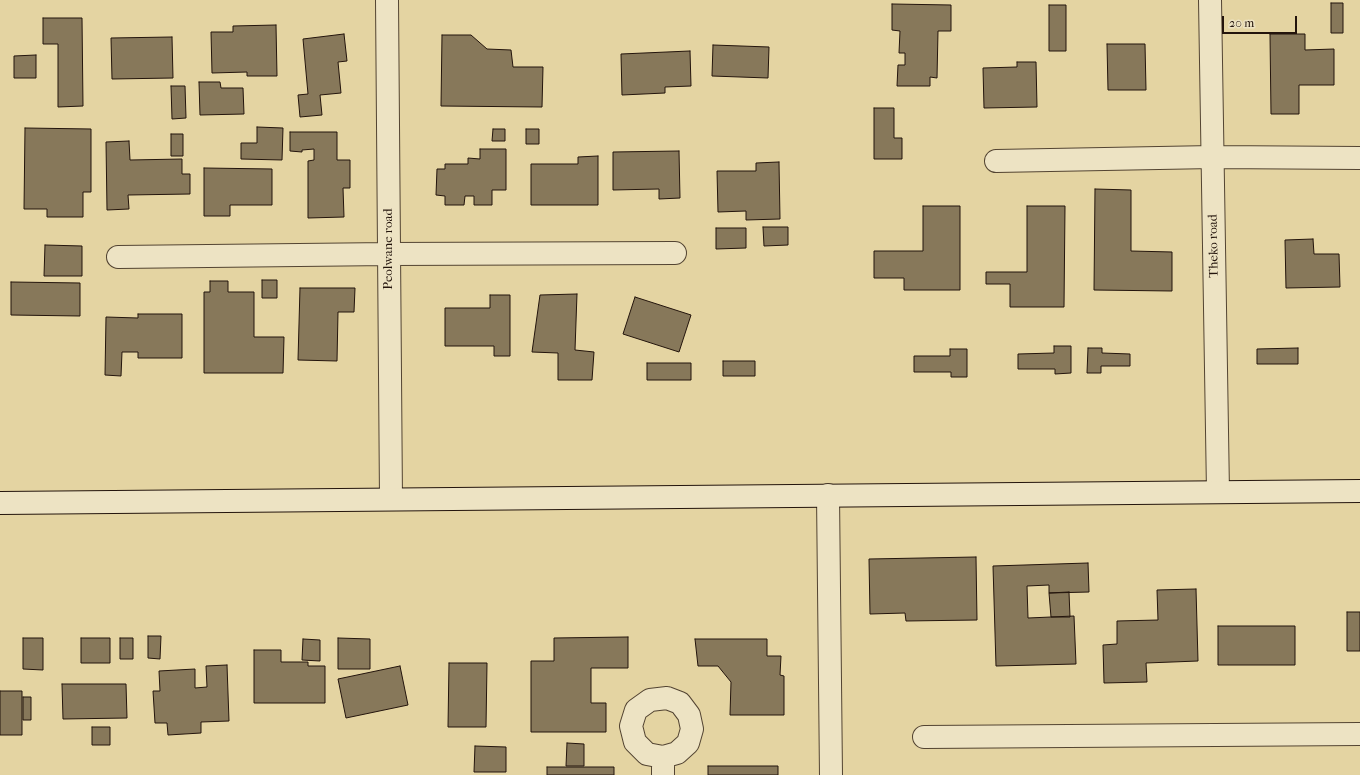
<!DOCTYPE html>
<html>
<head>
<meta charset="utf-8">
<style>
	body { margin:0 }
	#map { position:relative; width:1360px; height:775px; overflow:hidden; background:#e4d4a2; font-family:"IM FELL French Canon",serif }
	canvas { display:block }
	.scale { position:absolute; left:1222px; top:16px; width:75px; height:18px; box-sizing:border-box; border:2px solid #23140c; border-top:0; padding-left:5px; font-size:12px; line-height:14px; white-space:nowrap; color:#23140c; -webkit-text-stroke:3px #ede3c3; paint-order:stroke }
</style>
</head>
<body>
<div id="map">
<canvas width="1360" height="775"></canvas>
<div class="scale">20 m</div>
</div>
<script>
const g = document.querySelector('canvas').getContext('2d');
g.lineJoin = 'round';
function fill(path, color) { g.fillStyle = color; g.fill(path, 'evenodd'); }
const poly = rows => new Path2D(rows.map(r => 'M' + r).join(''));
function strokePath(path, color, width, dash) { g.strokeStyle = color; g.lineWidth = width; g.lineCap = dash ? 'butt' : 'round'; g.setLineDash(dash || []); g.stroke(path); }
function drawText(font, color, halo, rows, align = 'center') {
  g.font = font + ' "IM FELL French Canon",serif'; g.lineWidth = 4; g.setLineDash([]); g.textBaseline = 'middle'; g.strokeStyle = halo; g.fillStyle = color; for (const [text, x, y, turn = 0] of rows) {
    g.save(); g.translate(x, y); g.rotate((+turn || 0) * Math.PI / 180); g.textAlign = isNaN(turn) ? turn : align; if (halo) g.strokeText(text, 0, 0); g.fillText(text, 0, 0); g.restore();
  }
}
const building = poly([
	[1331,3,1343,3,1343,33,1331,33,1331,3],
	[892,4,951,5,951,31,938,31,937,78,930,77,930,86,897,86,898,65,905,65,905,53,899,53,900,31,892,30,892,4],
	[1049,5,1066,5,1066,51,1049,51,1049,5],
	[43,18,82,18,83,106,58,107,58,44,43,44,43,18],
	[276,25,277,76,247,76,247,72,212,73,211,32,233,32,233,26,276,25],
	[344,34,347,61,338,62,341,93,320,95,322,115,300,117,298,95,308,94,303,39,344,34],
	[1270,34,1305,34,1305,50,1334,49,1334,85,1299,85,1299,114,1271,114,1270,34],
	[442,35,471,35,487,49,511,50,513,67,543,67,542,107,441,106,442,35],
	[172,37,173,78,112,79,111,38,172,37],
	[1107,44,1145,44,1146,90,1108,90,1107,44],
	[713,45,769,47,768,78,712,76,713,45],
	[690,51,691,86,665,87,665,93,622,95,621,54,690,51],
	[36,55,36,78,14,78,14,56,36,55],
	[1017,62,1036,62,1037,107,984,108,983,68,1017,67,1017,62],
	[199,82,220,82,221,88,243,88,244,114,200,115,199,82],
	[171,86,185,86,186,118,172,119,171,86],
	[874,108,894,108,894,138,902,138,902,159,874,159,874,108],
	[257,127,283,128,282,160,241,159,241,143,257,143,257,127],
	[25,128,91,129,91,192,83,192,83,217,47,217,47,209,24,209,25,128],
	[493,129,505,129,505,141,492,141,493,129],
	[526,129,539,129,539,144,526,144,526,129],
	[290,132,337,132,337,160,350,160,350,188,343,188,344,217,308,218,308,161,314,160,314,149,302,150,302,152,290,151,290,132],
	[171,134,183,134,183,156,171,156,171,134],
	[129,141,130,160,182,159,182,174,190,174,190,194,128,195,129,209,107,210,106,142,129,141],
	[480,149,506,149,506,190,492,190,492,205,474,205,474,196,465,196,464,205,445,205,445,196,436,195,437,169,445,169,445,164,468,164,468,158,480,159,480,149],
	[679,151,680,198,659,199,659,189,613,190,613,152,679,151],
	[598,156,598,205,531,205,531,164,578,164,578,157,598,156],
	[779,162,780,219,746,220,746,211,718,212,717,171,756,171,756,163,779,162],
	[204,168,272,169,272,205,230,205,230,216,204,216,204,168],
	[1095,189,1131,190,1131,251,1172,252,1172,291,1094,290,1095,189],
	[923,206,960,206,960,290,904,290,904,278,874,278,874,251,923,251,923,206],
	[1027,206,1065,206,1064,307,1010,307,1010,284,986,284,986,272,1027,272,1027,206],
	[763,227,788,227,788,245,764,246,763,227],
	[716,228,746,228,746,248,716,249,716,228],
	[1313,239,1314,254,1339,254,1340,287,1286,288,1285,240,1313,239],
	[45,245,82,246,82,276,44,276,45,245],
	[262,280,277,280,277,298,262,298,262,280],
	[210,281,228,281,228,292,254,292,254,337,284,337,283,373,204,373,204,292,210,292,210,281],
	[11,282,80,283,80,316,11,315,11,282],
	[300,288,355,288,354,312,338,312,337,361,298,360,300,288],
	[577,294,575,350,594,352,592,380,558,380,558,353,532,352,540,295,577,294],
	[490,295,510,295,510,356,494,356,494,346,445,346,445,308,490,308,490,295],
	[635,297,691,315,679,352,623,334,635,297],
	[138,314,182,314,182,358,138,358,138,352,122,352,121,376,105,375,106,317,138,318,138,314],
	[1054,346,1071,346,1071,373,1055,374,1055,369,1018,369,1018,354,1054,353,1054,346],
	[1088,348,1102,348,1102,353,1130,354,1130,366,1101,366,1101,373,1087,373,1088,348],
	[1298,348,1298,364,1257,364,1257,349,1298,348],
	[950,349,967,349,967,377,951,377,951,372,914,372,914,356,950,356,950,349],
	[723,361,755,361,755,376,723,376,723,361],
	[647,363,691,363,691,380,647,380,647,363],
	[976,557,977,620,906,621,905,613,870,614,869,559,976,557],
	[1088,563,1089,592,1049,593,1049,585,1027,586,1028,618,1074,616,1076,664,996,666,993,566,1088,563],
	[1196,589,1198,661,1146,663,1147,682,1104,683,1103,645,1117,644,1117,621,1158,620,1157,590,1196,589],
	[1069,592,1070,617,1051,617,1049,593,1069,592],
	[1347,612,1360,612,1360,651,1347,651,1347,612],
	[1218,626,1295,626,1295,665,1218,665,1218,626],
	[148,636,161,636,160,659,148,658,148,636],
	[628,637,628,668,591,668,591,703,606,703,606,732,531,732,531,661,554,661,554,638,628,637],
	[23,638,43,638,43,670,23,669,23,638],
	[81,638,110,638,110,663,81,663,81,638],
	[120,638,133,638,133,659,120,659,120,638],
	[338,638,370,639,370,669,338,669,338,638],
	[303,639,320,640,320,661,302,660,303,639],
	[695,639,767,639,767,656,781,656,780,675,784,676,784,715,730,715,731,682,718,666,698,666,695,639],
	[254,650,281,650,281,662,308,662,308,666,325,666,325,703,254,703,254,650],
	[449,663,487,663,486,727,448,727,449,663],
	[227,665,229,721,201,722,201,733,168,735,167,723,155,723,153,691,160,691,159,671,195,669,195,688,207,687,206,666,227,665],
	[400,666,408,705,346,718,338,679,400,666],
	[62,684,126,684,127,718,63,719,62,684],
	[0,691,22,691,22,735,0,735,0,691],
	[23,697,31,697,31,720,23,720,23,697],
	[92,727,110,727,110,745,92,745,92,727],
	[567,743,584,744,584,766,566,766,567,743],
	[475,746,506,747,506,772,474,772,475,746],
	[708,766,778,766,778,775,708,775,708,766],
	[547,767,614,767,614,775,547,775,547,767]
]);
fill(building, '#87785a');
strokePath(building, '#23140c', 1);
const street = poly([
	[387,0,391,499],
	[1210,0,1218,492],
	[996,161,1213,157,1360,158],
	[118,257,389,254,675,253],
	[828,495,831,775],
	[667,698,680,703,689,715,692,729,688,743,677,753,663,757,647,754,635,742,631,726,636,710,650,700,667,698],
	[924,737,1360,734],
	[663,775,663,757]
]);
const secondary = poly([
	[0,503,1360,491]
]);
strokePath(street, '#534432', 24);
strokePath(secondary, '#23140c', 24);
strokePath(street, '#ede3c3', 22);
strokePath(secondary, '#ede3c3', 22);
drawText('13px', '#23140c', '#ede3c3', [
	["Theko road",1214,246,-91],
	["Peolwane road",389,249,-90]
]);
</script>
</body>
</html>
